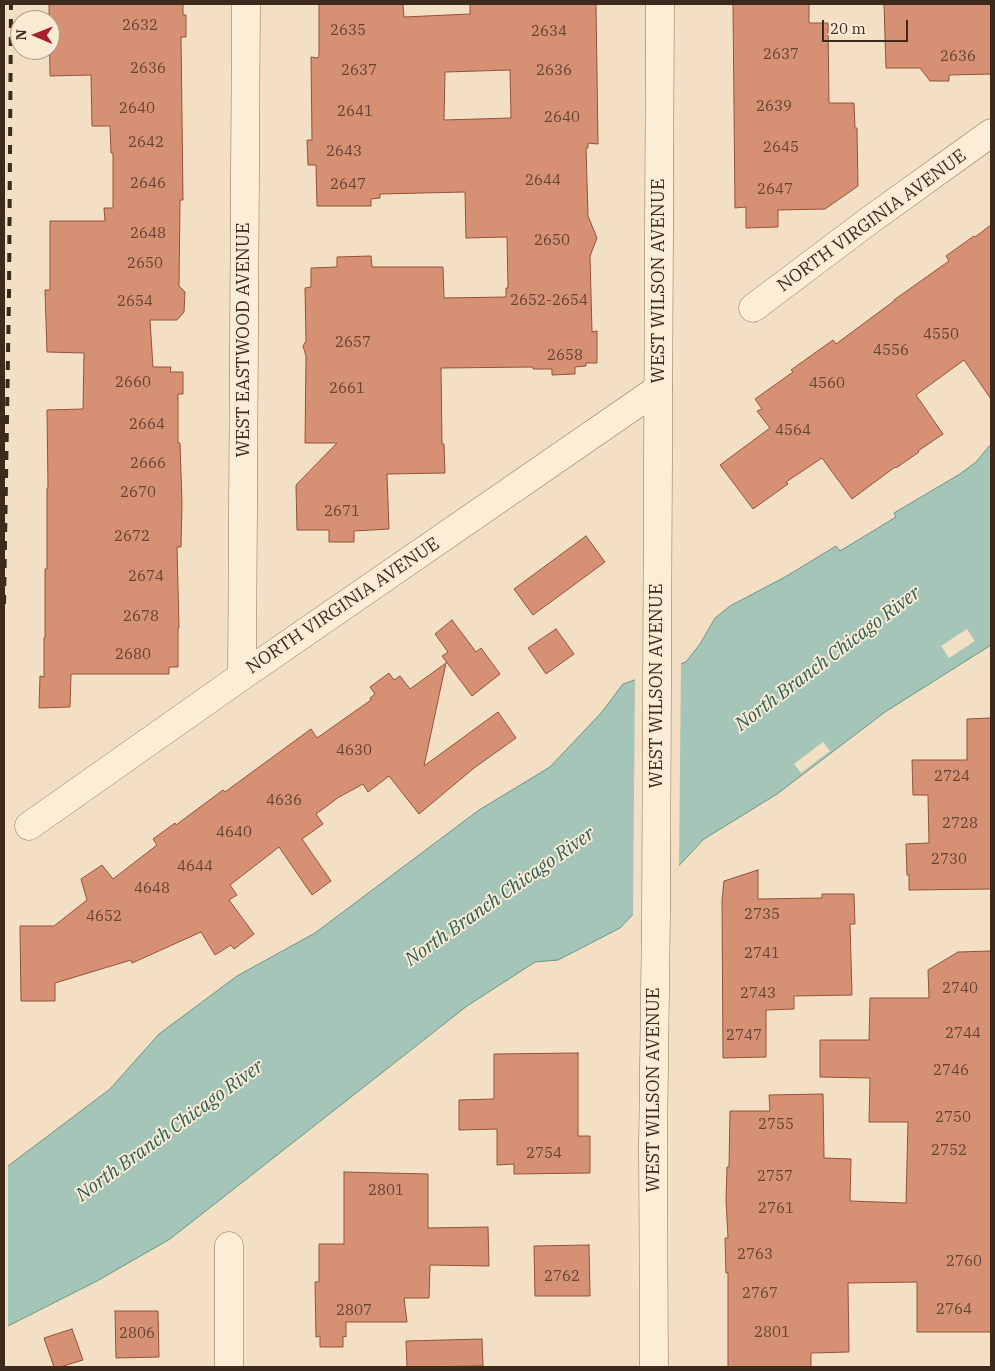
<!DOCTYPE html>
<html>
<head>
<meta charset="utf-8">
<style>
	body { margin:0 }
	#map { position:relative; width:995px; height:1371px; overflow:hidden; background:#f3dfc3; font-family:"IBM Plex Serif",serif }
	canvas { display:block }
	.frame { position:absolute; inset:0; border:5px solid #3e291d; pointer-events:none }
	.north { position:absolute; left:10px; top:10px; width:50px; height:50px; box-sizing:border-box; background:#f9ead4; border:1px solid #ae9d8b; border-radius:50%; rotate:271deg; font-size:14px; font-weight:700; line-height:20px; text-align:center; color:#3e291d }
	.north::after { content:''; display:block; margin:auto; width:18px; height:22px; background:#a62031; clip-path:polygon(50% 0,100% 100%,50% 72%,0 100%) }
	.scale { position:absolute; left:822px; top:20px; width:86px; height:22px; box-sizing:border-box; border:2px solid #3e291d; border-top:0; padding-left:6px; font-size:15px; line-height:18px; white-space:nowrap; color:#3e291d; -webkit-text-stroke:4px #f9ead4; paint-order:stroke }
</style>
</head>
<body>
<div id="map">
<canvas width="995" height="1371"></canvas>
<div class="frame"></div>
<div class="north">N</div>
<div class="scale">20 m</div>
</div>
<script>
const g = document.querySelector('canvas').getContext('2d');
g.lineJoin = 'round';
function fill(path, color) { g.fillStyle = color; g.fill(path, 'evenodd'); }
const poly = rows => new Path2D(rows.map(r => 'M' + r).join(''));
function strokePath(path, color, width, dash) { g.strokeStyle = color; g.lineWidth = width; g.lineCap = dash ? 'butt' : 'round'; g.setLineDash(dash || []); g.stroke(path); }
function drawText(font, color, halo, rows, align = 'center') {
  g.font = font + ' "IBM Plex Serif",serif'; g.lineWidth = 4; g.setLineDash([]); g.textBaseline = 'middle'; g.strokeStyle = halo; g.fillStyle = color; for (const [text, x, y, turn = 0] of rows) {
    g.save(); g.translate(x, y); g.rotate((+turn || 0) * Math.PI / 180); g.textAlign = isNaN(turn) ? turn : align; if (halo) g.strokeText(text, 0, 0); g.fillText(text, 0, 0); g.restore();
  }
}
const water = poly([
	[991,444,991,645,885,712,777,794,704,839,620,928,558,960,535,962,467,1006,170,1239,97,1281,4,1328,4,1169,110,1089,159,1034,237,976,315,933,479,810,550,767,601,713,623,684,686,662,700,644,715,618,730,606,785,577,836,546,840,551,896,517,894,513,960,474,976,462,991,444]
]);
fill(water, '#a5c5b8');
strokePath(water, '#6b9586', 1);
fill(poly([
	[967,629,975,641,949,658,941,646],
	[681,661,679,870,633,918,635,677],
	[823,742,830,751,801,773,794,764],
	[8,1163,8,1329,4,1331,4,1166]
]), '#f3dfc3');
const building = poly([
	[49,4,183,4,183,15,186,15,186,37,181,37,183,200,180,200,179,286,185,292,184,312,177,320,150,320,153,367,171,367,170,372,183,372,183,394,178,394,178,443,180,443,182,503,181,547,177,547,179,628,178,628,178,667,169,667,169,674,71,674,70,707,39,708,40,676,44,677,44,638,45,638,45,569,47,569,47,488,48,488,47,410,83,409,84,353,47,352,45,290,50,290,50,221,105,221,104,208,113,208,113,153,111,153,110,126,92,126,91,75,50,76,49,4],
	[319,4,403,4,404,17,470,14,470,4,596,4,598,144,588,143,588,148,586,148,588,216,597,238,590,256,592,332,597,331,597,363,586,363,586,366,575,367,575,374,552,375,552,369,533,369,533,367,441,368,442,444,444,444,445,473,387,474,389,529,354,531,354,542,329,542,329,530,297,530,296,485,337,443,305,443,306,356,303,346,306,341,305,288,311,287,311,268,337,267,337,257,371,256,372,267,443,267,444,298,506,297,506,288,508,288,507,237,466,238,465,192,380,194,380,198,371,199,371,206,317,206,316,165,308,165,307,140,312,140,311,57,318,58,319,54,319,4],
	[510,70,511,118,444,120,445,72,510,70],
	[733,4,809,4,809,23,828,23,829,103,854,103,855,128,857,128,858,186,825,209,778,210,778,227,746,228,746,207,735,208,733,4],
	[884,4,991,4,991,74,949,75,949,81,930,81,920,68,886,68,884,4],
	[991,225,991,399,964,360,916,395,943,434,918,451,919,452,896,468,895,467,852,499,822,458,786,482,788,484,753,509,720,465,770,428,757,411,762,409,755,399,793,372,791,370,833,340,836,344,894,301,894,300,949,261,946,256,974,236,975,237,991,225],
	[586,536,605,562,533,615,514,589,586,536],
	[452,620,476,652,481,648,500,674,472,696,442,656,448,652,435,634,452,620],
	[556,629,574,654,546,674,528,648,556,629],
	[446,663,424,766,498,712,516,738,474,768,419,814,389,776,368,792,363,784,339,797,316,814,323,824,302,839,331,881,312,895,279,847,230,885,237,895,229,900,254,934,234,949,231,945,215,955,201,932,132,963,131,960,55,983,55,1001,21,1001,20,926,54,926,87,900,81,879,102,865,113,879,157,845,153,839,175,823,176,825,223,790,225,792,311,729,317,738,371,700,370,698,375,694,370,687,389,673,394,680,400,676,410,689,446,663],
	[991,718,991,889,909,890,909,875,907,875,906,844,929,843,928,795,913,795,912,760,967,760,967,719,991,718],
	[758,870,758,899,822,898,822,894,854,894,855,924,850,924,852,995,794,996,794,1009,766,1010,766,1057,723,1058,722,900,724,881,758,870],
	[991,951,991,1332,917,1332,917,1282,848,1283,849,1352,811,1353,811,1367,728,1367,728,1273,726,1273,725,1238,728,1238,726,1200,727,1167,729,1167,730,1111,770,1111,769,1095,823,1094,824,1158,851,1159,850,1201,906,1203,908,1122,869,1122,870,1078,820,1077,820,1040,869,1040,870,998,929,998,928,970,958,952,991,951],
	[578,1053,578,1136,590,1136,590,1173,514,1174,514,1164,497,1165,497,1129,459,1130,459,1100,494,1099,494,1054,578,1053],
	[344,1172,428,1174,428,1228,488,1227,489,1266,430,1265,429,1298,404,1298,407,1322,346,1322,346,1337,343,1336,343,1347,320,1347,320,1336,316,1337,315,1282,319,1282,319,1244,344,1244,344,1172],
	[589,1245,590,1296,535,1296,534,1246,589,1245],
	[115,1311,158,1311,159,1357,116,1358,115,1311],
	[72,1329,83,1360,60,1367,54,1367,44,1338,72,1329],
	[482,1339,483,1366,407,1367,406,1341,482,1339]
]);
fill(building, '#d69174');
strokePath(building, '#92523a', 1);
const minor = poly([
	[753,308,870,220,991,133],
	[242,676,246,4],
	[29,826,242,676,658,389],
	[229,1367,229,1246]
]);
const tertiary = poly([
	[654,1367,653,1145,656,916,660,4]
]);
strokePath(minor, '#906f57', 29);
strokePath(tertiary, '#906f57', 29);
strokePath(minor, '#fcedd7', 28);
strokePath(tertiary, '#fcedd7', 28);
strokePath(poly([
	[4,604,9,295,11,4]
]), '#3e291d', 4, [9, 9]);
drawText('15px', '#644333', null, [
	["2632",140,26],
	["2635",348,31],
	["2634",549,32],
	["2637",781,55],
	["2636",958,57],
	["2636",148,69],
	["2637",359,71],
	["2636",554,71],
	["2639",774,107],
	["2640",137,109],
	["2641",355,112],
	["2640",562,118],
	["2642",146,143],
	["2645",781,148],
	["2643",344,152],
	["2644",543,181],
	["2646",148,184],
	["2647",348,185],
	["2647",775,190],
	["2648",148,234],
	["2650",552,241],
	["2650",145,264],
	["2652-2654",549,301],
	["2654",135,302],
	["4550",941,335],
	["2657",353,343],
	["4556",891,351],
	["2658",565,356],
	["2660",133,383],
	["4560",827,384],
	["2661",347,389],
	["2664",147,425],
	["4564",793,431],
	["2666",148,464],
	["2670",138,493],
	["2671",342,512],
	["2672",132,537],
	["2674",146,577],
	["2678",141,617],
	["2680",133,655],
	["4630",354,751],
	["2724",952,777],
	["4636",284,801],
	["2728",960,824],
	["4640",234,833],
	["2730",949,860],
	["4644",195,867],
	["4648",152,889],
	["2735",762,915],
	["4652",104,917],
	["2741",762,954],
	["2740",960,989],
	["2743",758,994],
	["2744",963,1034],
	["2747",744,1036],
	["2746",951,1071],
	["2750",953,1118],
	["2755",776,1125],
	["2752",949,1151],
	["2754",544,1154],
	["2757",775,1177],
	["2801",386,1191],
	["2761",776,1209],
	["2763",755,1255],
	["2760",964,1262],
	["2762",562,1277],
	["2767",760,1294],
	["2764",954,1310],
	["2807",354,1311],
	["2801",772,1333],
	["2806",137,1334]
]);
drawText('18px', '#3e291d', '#f9ead4', [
	["NORTH VIRGINIA AVENUE",872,221,-36],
	["WEST WILSON AVENUE",659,281,-90],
	["WEST EASTWOOD AVENUE",244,340,-90],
	["NORTH VIRGINIA AVENUE",343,606,-34],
	["WEST WILSON AVENUE",657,686,-90],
	["WEST WILSON AVENUE",654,1090,-90]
]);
drawText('italic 19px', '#2a5f56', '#f9ead4', [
	["North Branch Chicago River",828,659,-37],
	["North Branch Chicago River",500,897,-35],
	["North Branch Chicago River",170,1131,-36]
]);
</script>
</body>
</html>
